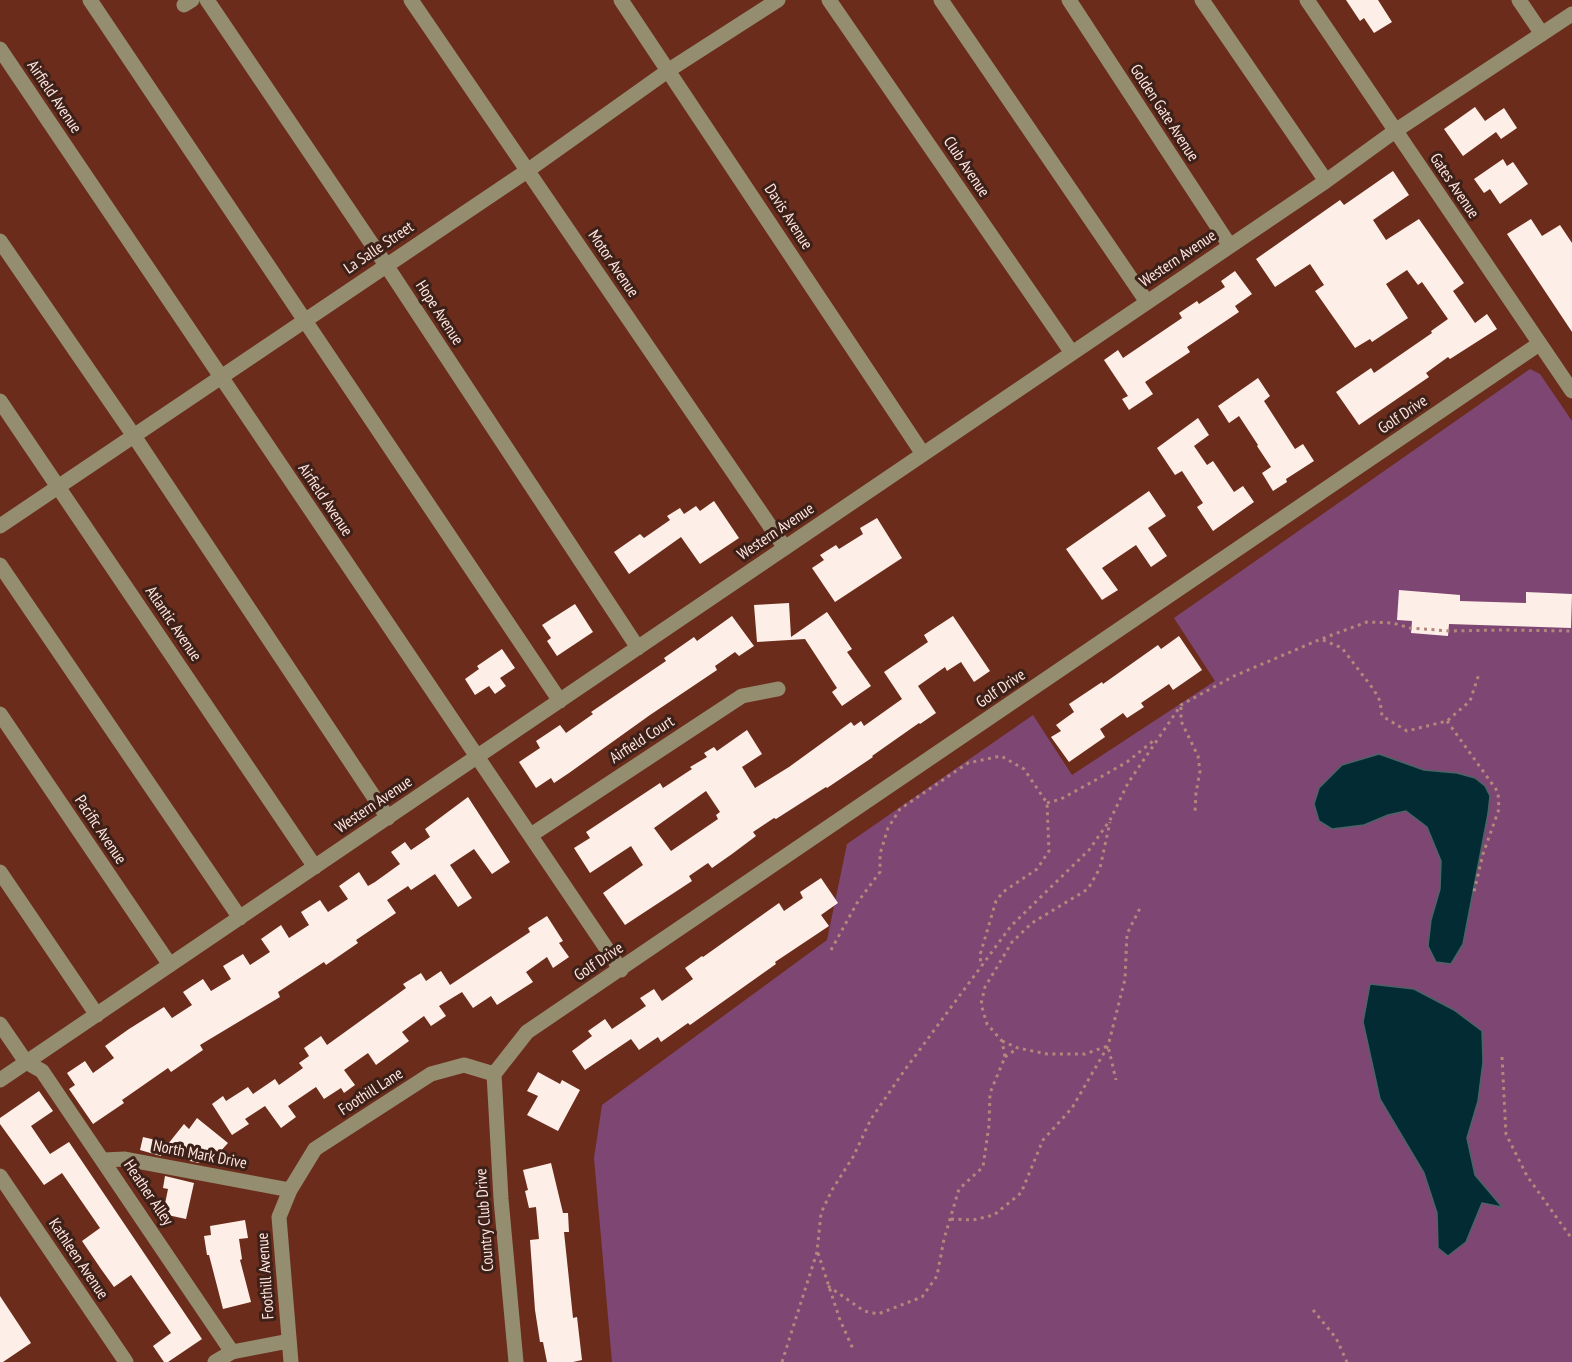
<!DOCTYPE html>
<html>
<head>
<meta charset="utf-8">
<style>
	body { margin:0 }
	canvas { display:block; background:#6b2c1c }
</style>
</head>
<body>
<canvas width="1572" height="1362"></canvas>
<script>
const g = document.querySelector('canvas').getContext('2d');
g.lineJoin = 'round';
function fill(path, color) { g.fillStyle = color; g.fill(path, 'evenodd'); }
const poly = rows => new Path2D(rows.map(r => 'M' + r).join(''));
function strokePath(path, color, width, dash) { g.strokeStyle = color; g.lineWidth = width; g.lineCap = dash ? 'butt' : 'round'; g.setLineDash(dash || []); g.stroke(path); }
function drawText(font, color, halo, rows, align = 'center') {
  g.font = font + ' "PT Sans Narrow",sans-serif'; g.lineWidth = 6; g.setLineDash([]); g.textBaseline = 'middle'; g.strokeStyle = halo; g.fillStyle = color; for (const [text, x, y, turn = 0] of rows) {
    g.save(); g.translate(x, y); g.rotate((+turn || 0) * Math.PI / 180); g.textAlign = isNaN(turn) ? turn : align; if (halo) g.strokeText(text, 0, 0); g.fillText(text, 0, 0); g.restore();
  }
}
fill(poly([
	[1530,369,1540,374,1572,421,1572,1362,612,1362,594,1158,602,1105,827,940,847,844,1033,715,1072,775,1215,681,1174,618]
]), '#7e4672');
const water = poly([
	[1379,754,1424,770,1457,773,1475,778,1485,786,1490,796,1488,814,1463,944,1451,964,1436,962,1428,946,1431,920,1440,889,1441,861,1427,827,1406,811,1388,815,1364,825,1332,829,1319,821,1314,804,1319,788,1342,765,1379,754],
	[1370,984,1414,989,1454,1010,1482,1031,1483,1062,1478,1101,1467,1138,1475,1175,1502,1207,1482,1203,1466,1242,1448,1256,1438,1248,1437,1213,1424,1173,1380,1099,1363,1022,1370,984]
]);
fill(water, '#022b33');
strokePath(water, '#4e6367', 1.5);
fill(poly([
	[1346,0,1378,0,1392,22,1374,33,1364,18,1360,21],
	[1475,107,1485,121,1504,108,1517,128,1501,139,1496,132,1463,156,1444,129],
	[1503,159,1507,166,1513,162,1528,184,1500,204,1490,189,1484,193,1474,179],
	[1393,171,1409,195,1373,220,1386,240,1419,219,1464,283,1453,291,1475,323,1487,314,1497,329,1450,359,1448,357,1426,373,1429,377,1359,425,1336,392,1371,368,1374,373,1432,333,1431,331,1448,319,1422,282,1418,285,1407,270,1386,284,1408,318,1372,342,1370,339,1355,348,1315,291,1324,285,1310,264,1275,287,1256,259,1340,200,1344,205],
	[1531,219,1542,236,1560,225,1572,243,1572,332,1507,234],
	[1235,271,1252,294,1235,306,1239,312,1187,347,1190,352,1145,382,1153,394,1129,410,1122,399,1128,396,1104,360,1118,350,1123,358,1182,318,1179,313,1197,301,1199,304,1225,287,1221,281],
	[1258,378,1270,396,1264,401,1295,449,1303,444,1314,461,1286,479,1287,482,1273,491,1262,473,1271,467,1257,446,1258,445,1239,416,1229,423,1218,406],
	[1198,418,1209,435,1194,446,1207,465,1213,461,1234,492,1243,486,1254,502,1213,531,1197,507,1203,503,1182,471,1175,475,1157,448],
	[1149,491,1166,516,1148,528,1167,556,1151,567,1136,545,1102,568,1118,590,1102,600,1066,549],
	[714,501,739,538,700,564,681,537,629,574,614,552,640,534,644,538,670,520,667,516,680,508,684,514,696,506,700,511],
	[877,518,902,558,835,602,812,568,824,560,820,555,836,545,839,549,863,534,860,528],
	[1399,590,1460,595,1460,601,1526,603,1526,592,1572,594,1571,628,1449,624,1448,636,1411,633,1412,621,1397,620],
	[789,603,791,637,827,612,852,649,847,652,871,686,842,706,832,692,837,688,805,639,757,642,754,605],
	[575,604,593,632,557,656,547,641,551,638,542,625],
	[732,616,754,646,739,656,735,652,715,666,717,670,650,715,569,773,554,783,551,778,536,788,519,762,540,748,536,741,560,725,566,733,593,714,591,712,666,661,664,658,694,637,697,641],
	[953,616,990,671,974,682,961,662,947,671,945,667,918,686,936,713,920,724,919,723,872,756,873,757,827,788,826,787,776,819,774,818,753,832,756,836,732,854,712,868,708,863,689,876,692,881,625,925,603,893,643,865,631,846,590,873,574,848,590,838,586,832,660,783,663,788,692,769,690,767,707,757,704,753,714,747,717,751,747,730,762,754,742,767,755,788,789,767,851,722,854,726,861,721,864,726,902,699,884,672,928,642,924,635],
	[706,791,720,812,716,815,718,819,671,851,654,828],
	[1179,636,1202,670,1173,690,1169,684,1141,703,1144,707,1127,718,1123,713,1100,729,1105,737,1069,762,1051,737,1061,731,1056,725,1074,712,1069,704,1102,682,1103,684,1158,645,1161,649],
	[502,649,515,668,500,678,506,686,495,694,489,686,475,695,465,679,479,669,477,666],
	[468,797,510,862,492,874,474,849,450,865,472,898,458,907,435,874,411,890,408,886,387,900,396,913,356,940,358,943,326,965,324,962,278,992,280,997,200,1045,203,1050,171,1072,168,1068,122,1100,124,1103,93,1124,69,1089,75,1085,67,1073,85,1061,93,1073,114,1058,105,1046,129,1029,164,1007,172,1018,192,1005,183,992,203,979,211,991,231,979,223,966,243,954,250,965,270,952,261,939,281,925,289,938,309,925,301,912,320,900,328,912,348,899,339,886,359,872,368,886,375,882,400,864,391,852,405,842,411,850,430,837,425,829],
	[821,878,838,903,821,915,829,926,775,962,776,964,690,1025,688,1023,661,1042,658,1037,639,1050,631,1039,585,1070,572,1051,592,1036,588,1031,605,1019,612,1029,646,1006,640,998,654,989,662,1001,693,979,685,968,702,956,703,957,779,903,784,911,803,898,800,892],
	[547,916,563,941,559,943,569,957,553,968,547,957,526,972,533,982,497,1005,491,996,473,1008,462,992,439,1006,446,1016,431,1026,424,1016,402,1032,409,1041,376,1065,368,1053,344,1070,355,1085,344,1093,341,1088,324,1099,316,1087,288,1106,296,1117,281,1128,265,1106,245,1119,249,1124,232,1135,212,1104,223,1096,226,1101,248,1087,253,1094,275,1079,279,1085,303,1068,299,1063,309,1056,304,1048,321,1036,327,1045,406,988,403,984,421,973,426,981,441,971,450,985,530,932,528,928],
	[538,1072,560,1084,562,1080,580,1090,558,1131,527,1115,538,1096,527,1091],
	[39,1091,53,1111,31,1126,50,1154,69,1142,202,1339,168,1362,164,1362,153,1346,171,1333,131,1275,114,1287,101,1269,82,1241,100,1228,62,1173,44,1185,0,1124,0,1118],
	[197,1118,228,1143,219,1153,212,1147,199,1163,190,1161,168,1144,184,1124,189,1129],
	[143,1137,164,1142,161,1156,140,1150],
	[551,1163,563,1213,568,1213,569,1232,564,1232,573,1318,577,1317,582,1360,573,1362,547,1362,543,1342,540,1342,535,1310,530,1240,539,1239,536,1207,529,1208,525,1191,528,1190,523,1170],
	[165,1176,194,1183,186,1219,163,1214,168,1189,163,1188],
	[245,1220,248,1238,239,1239,242,1259,240,1260,251,1302,223,1309,209,1255,207,1255,204,1236,211,1235,210,1226],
	[0,1296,31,1343,3,1362,0,1362]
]), '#fdefe7');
strokePath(poly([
	[1323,640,1342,648,1374,690,1380,701,1382,716,1407,731,1447,721,1470,701,1479,674],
	[1181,707,1181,721,1198,756,1200,771,1196,793,1195,812],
	[1447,721,1498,792,1499,809,1483,854,1474,892],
	[1047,803,1061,799,1092,782,1127,762,1153,741],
	[831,950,857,903,880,872,880,854,888,828,900,809,968,763,1001,756,1024,769,1047,803,1049,851,1037,869,1003,892,996,901,980,955,981,966],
	[1002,1041,1018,1048,1047,1054,1085,1054,1108,1046,1116,1080],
	[1005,1057,1018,1048],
	[1502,1057,1506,1134,1527,1176,1572,1239],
	[951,1219,973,1220,994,1215,1021,1193,1043,1140,1072,1108,1108,1046,1125,979,1127,934,1140,908],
	[818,1253,840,1320,853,1349],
	[828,1286,864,1311,878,1314,922,1297,937,1276,944,1239,959,1189,983,1167,989,1125,990,1093,1005,1057,1002,1041,987,1024,981,1004,985,987,1012,942,1032,923,1088,889,1100,868,1110,822],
	[1313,1310,1336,1338,1347,1362],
	[782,1362,817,1252,821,1213,832,1190,853,1157,871,1119,904,1071,1011,926,1089,850,1110,820,1128,783,1181,705,1234,676,1321,639,1367,622,1393,623,1410,628,1450,631,1503,630,1572,631]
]), '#b3877b', 3, [3, 4.5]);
strokePath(poly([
	[90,0,560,701],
	[207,0,386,265,638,648],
	[411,0,785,548],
	[621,0,923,454],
	[829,0,1072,353],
	[941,0,1147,302],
	[1069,0,1230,246],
	[1202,0,1326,181],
	[1307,0,1572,391],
	[1519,0,1542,34],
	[184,5,192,0],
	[0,49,621,970],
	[0,241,134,436,388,818],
	[0,401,315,867],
	[0,526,527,171,669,70,778,0],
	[0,565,240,918],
	[0,714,170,965],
	[531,835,742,696,778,689],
	[0,872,97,1015],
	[0,1024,26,1062,42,1071,232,1352],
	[494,1074,527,1032,1539,344],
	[494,1074,501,1199,516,1362],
	[0,1080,1326,181,1395,131,1572,14],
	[104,1160,125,1159,290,1190],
	[0,1176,126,1362],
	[215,1362,232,1352,289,1341],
	[291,1362,279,1217,290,1190,315,1149,431,1074,464,1065,494,1074]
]), '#948d6f', 15);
drawText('16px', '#ffe6e0', '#3d2018', [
	["Airfield Avenue",54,97,56],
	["Golden Gate Avenue",1164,113,57],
	["Club Avenue",966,167,56],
	["Gates Avenue",1454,186,56],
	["Davis Avenue",788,217,57],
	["La Salle Street",379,248,-34],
	["Western Avenue",1178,259,-34],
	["Motor Avenue",613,264,56],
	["Hope Avenue",439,313,57],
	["Golf Drive",1403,415,-34],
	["Airfield Avenue",325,500,56],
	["Western Avenue",776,532,-34],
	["Atlantic Avenue",173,624,56],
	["Golf Drive",1001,689,-34],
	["Airfield Court",642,740,-33],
	["Western Avenue",374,805,-34],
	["Pacific Avenue",100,830,56],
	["Golf Drive",599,962,-34],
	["Foothill Lane",371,1092,-33],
	["North Mark Drive",200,1155,11],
	["Heather Alley",148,1193,56],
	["Country Club Drive",485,1220,-94],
	["Kathleen Avenue",78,1259,56],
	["Foothill Avenue",266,1276,-94]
]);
</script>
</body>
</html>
